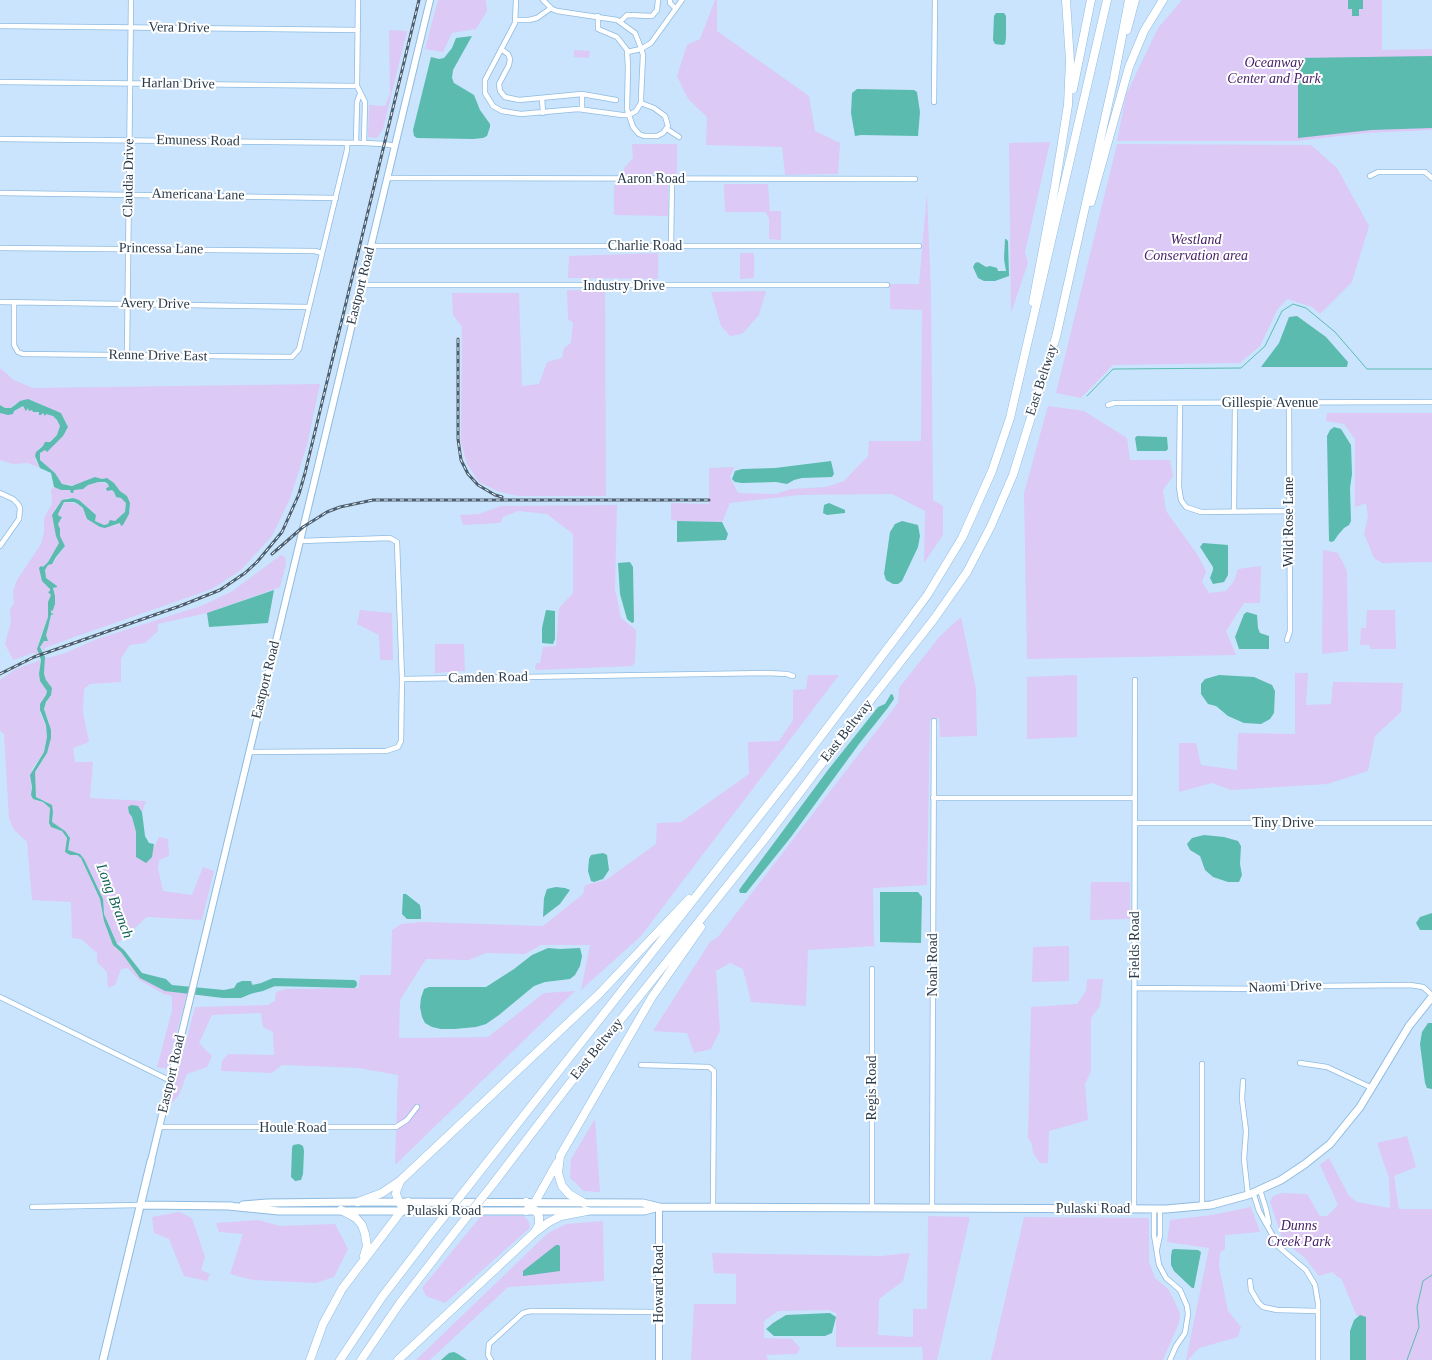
<!DOCTYPE html>
<html>
<head>
<meta charset="utf-8">
<style>
	body { margin:0 }
	canvas { display:block; background:#c9e4fc }
</style>
</head>
<body>
<canvas width="1432" height="1360"></canvas>
<script>
const g = document.querySelector('canvas').getContext('2d');
g.lineJoin = 'round';
function fill(path, color) { g.fillStyle = color; g.fill(path, 'evenodd'); }
const poly = rows => new Path2D(rows.map(r => 'M' + r).join(''));
function strokePath(path, color, width, dash) { g.strokeStyle = color; g.lineWidth = width; g.lineCap = dash ? 'butt' : 'round'; g.setLineDash(dash || []); g.stroke(path); }
function drawText(font, color, halo, rows, align = 'center') {
  g.font = font + ' "Times New Roman",serif'; g.lineWidth = 4; g.setLineDash([]); g.textBaseline = 'middle'; g.strokeStyle = halo; g.fillStyle = color; for (const [text, x, y, turn = 0] of rows) {
    g.save(); g.translate(x, y); g.rotate((+turn || 0) * Math.PI / 180); g.textAlign = isNaN(turn) ? turn : align; if (halo) g.strokeText(text, 0, 0); g.fillText(text, 0, 0); g.restore();
  }
}
fill(poly([
	[438,0,486,0,487,11,476,29,452,33,443,52,425,49],
	[715,0,717,0,717,31,809,96,815,131,840,143,838,174,785,175,782,147,706,145,707,117,688,99,677,76,687,45,700,39],
	[1182,0,1382,0,1382,50,1432,49,1432,130,1366,133,1296,141,1117,141,1126,95,1158,28],
	[389,30,407,31,383,129,377,138,368,137,369,105,385,106,390,94],
	[574,50,590,51,589,58,574,57],
	[1050,142,1025,252,1028,263,1011,313,1009,143],
	[632,144,677,144,677,174,624,175,624,168,633,158],
	[1117,144,1311,145,1337,168,1369,226,1352,282,1320,314,1312,307,1287,299,1277,310,1260,346,1240,363,1113,365,1081,398,1056,393],
	[724,184,768,184,770,211,781,211,781,240,769,239,769,218,765,212,725,212],
	[614,185,668,185,668,216,614,215],
	[927,193,931,294,933,500,943,506,943,535,924,563,925,511,892,494,799,495,730,503,722,522,677,521,671,519,671,503,709,504,709,468,734,467,730,477,738,493,776,494,791,489,826,487,844,481,868,456,869,441,921,441,922,310,890,309,890,284,919,284],
	[658,253,658,279,568,278,569,256],
	[740,253,754,253,754,278,740,279],
	[567,290,605,291,606,496,518,496,497,491,479,482,467,464,461,442,462,327,453,315,452,293,519,293,522,386,539,384,547,362,562,358,564,348,571,343,573,323,568,319],
	[766,291,759,315,742,334,730,336,721,326,711,292],
	[0,368,14,380,33,388,320,384,307,445,290,499,272,536,241,570,212,589,63,641,45,648,44,652,40,646,49,626,51,615,54,613,51,613,51,611,55,604,55,596,53,591,55,587,46,578,45,570,48,565,53,563,65,546,60,537,60,529,58,524,62,517,59,516,58,514,64,502,79,504,86,513,87,519,100,527,114,526,121,523,127,517,130,509,127,496,120,491,114,483,95,477,89,481,79,483,76,485,62,484,55,473,40,460,40,453,45,450,47,451,67,430,68,427,61,413,28,399,14,404,11,408,5,408,0,405],
	[23,406,53,416,57,420,60,426,57,435,49,442,38,449,35,460,40,468,28,463,13,464,0,460,0,413,10,414],
	[1048,406,1084,411,1127,438,1130,460,1170,460,1173,476,1163,490,1166,511,1197,554,1206,571,1202,582,1209,593,1226,591,1234,581,1238,569,1261,566,1260,603,1244,603,1226,631,1236,655,1027,659,1024,493],
	[1327,413,1432,413,1432,562,1382,563,1374,558,1364,534,1368,516,1366,503,1355,507,1355,439,1344,424,1326,421],
	[98,482,108,484,109,488,114,492,115,496,125,500,126,503,125,512,115,522,104,525,95,521,96,515,79,500,73,498,67,498,55,509,60,543,41,572,43,581,50,589,51,594,48,617,38,643,38,654,33,653,13,660,5,644,11,622,10,609,14,603,13,591,17,580,41,544,44,532,44,518,52,504,51,490,54,487,61,490,83,489,88,485],
	[617,505,615,589,621,618,636,630,635,662,632,666,537,670,535,669,536,663,540,663,543,647,556,646,559,608,573,593,573,534,547,514,518,511,503,517,500,523,463,525,460,515,479,514,501,506],
	[1323,550,1338,553,1347,571,1348,651,1322,654],
	[281,555,285,557,286,564,280,587,207,613,158,624,158,631,145,643,130,645,121,658,121,682,90,684,84,689,83,712,89,742,73,748,75,762,93,762,90,798,146,801,142,812,138,806,132,817,136,832,136,856,142,861,154,847,159,837,168,839,169,856,159,860,158,868,163,891,192,895,203,867,214,871,202,920,147,917,117,944,104,913,101,896,84,859,80,854,70,852,68,850,70,842,69,835,52,822,53,812,48,802,38,798,35,794,35,772,44,759,49,722,44,709,52,688,46,680,44,674,45,657,48,658,65,653,97,639,201,606,231,592],
	[360,610,392,613,393,660,380,660,379,635,357,624],
	[1367,610,1395,610,1396,649,1370,649,1370,645,1360,645,1361,628,1366,628],
	[961,617,976,689,977,736,940,737,939,718,930,719,927,885,873,888,874,946,808,950,806,1006,751,1002,743,969,730,963,716,971,720,1031,711,1049,694,1053,687,1033,653,1031,710,942,718,937,898,703,899,688,940,636],
	[435,644,464,644,465,671,435,673],
	[41,660,39,674,40,681,47,691,40,713,46,725,47,737,44,752,32,769,31,795,37,801,43,802,50,808,49,823,51,827,62,831,67,838,66,852,70,855,77,855,81,858,100,899,102,912,113,945,121,952,141,978,165,991,187,993,167,1069,157,1067,172,1011,172,996,164,994,139,980,128,968,121,969,115,985,108,988,107,972,97,962,97,953,81,939,72,938,71,902,32,900,27,842,14,830,9,819,4,734,0,731,0,680,16,669],
	[1295,673,1308,673,1306,705,1331,704,1333,682,1403,683,1401,712,1375,736,1368,771,1327,784,1231,790,1212,783,1179,792,1179,743,1196,743,1201,765,1237,770,1238,733,1295,734],
	[808,675,839,675,641,936,581,990,590,945,541,945,525,954,486,953,469,960,426,959,400,1000,399,1038,488,1037,544,993,575,991,395,1165,398,1075,358,1068,282,1065,272,1073,221,1071,222,1061,228,1054,274,1055,273,1032,263,1027,261,1013,212,1015,199,1043,212,1056,207,1067,187,1074,179,1095,169,1106,195,1007,268,1005,275,1001,276,992,286,989,358,988,360,975,391,975,392,930,401,924,422,922,543,926,583,894,585,885,606,880,656,844,657,823,681,822,749,774,748,742,779,741,793,720,793,690,806,689],
	[1077,675,1077,737,1027,739,1027,677],
	[1091,882,1130,882,1130,919,1090,920],
	[1069,946,1069,981,1032,982,1033,947],
	[1087,979,1103,979,1100,1006,1091,1018,1091,1071,1085,1084,1088,1120,1049,1131,1048,1163,1040,1163,1033,1153,1032,1144,1028,1138,1031,1007,1077,1004,1086,991],
	[595,1119,600,1192,584,1191,570,1178,571,1159],
	[1407,1136,1416,1167,1394,1176,1399,1209,1432,1209,1432,1360,1366,1360,1366,1322,1360,1315,1357,1316,1341,1278,1339,1278,1332,1272,1319,1276,1304,1257,1287,1244,1281,1235,1270,1202,1273,1196,1281,1193,1307,1194,1320,1216,1327,1216,1338,1205,1320,1165,1329,1158,1349,1196,1357,1202,1390,1208,1389,1178,1377,1143],
	[1251,1207,1260,1232,1225,1235,1225,1249,1220,1252,1219,1266,1228,1311,1241,1327,1238,1337,1199,1348,1188,1360,1186,1360,1209,1248,1167,1242,1170,1220,1212,1215],
	[179,1212,192,1218,205,1257,201,1270,210,1274,207,1281,184,1276,169,1239,154,1233,152,1217],
	[481,1216,524,1216,529,1222,530,1228,445,1303,426,1296,422,1288],
	[928,1216,970,1217,937,1360,923,1360,922,1347,836,1347,836,1313,829,1310,778,1311,764,1321,764,1338,792,1339,800,1348,797,1354,766,1355,768,1360,691,1360,694,1304,736,1304,736,1274,714,1273,712,1253,881,1256,910,1253,903,1281,879,1299,878,1335,913,1337,913,1309,927,1309],
	[1024,1217,1149,1218,1149,1262,1155,1278,1169,1290,1180,1313,1179,1323,1163,1360,991,1360],
	[258,1220,280,1226,335,1224,348,1249,334,1277,316,1283,253,1280,230,1274,243,1234,219,1232,216,1223],
	[603,1221,604,1281,508,1287,430,1360,416,1360,548,1233,566,1224]
]), '#dcc9f5');
fill(poly([
	[1348,0,1363,0,1363,9,1359,9,1359,16,1352,16,1352,9,1348,9],
	[996,13,1004,13,1006,16,1006,38,1005,44,1003,45,995,44,993,40,994,16],
	[472,36,453,70,452,78,454,83,474,95,480,110,490,124,490,127,487,136,483,138,473,139,417,138,414,136,413,130,431,57,439,59,444,58,452,48,456,38],
	[1432,56,1432,128,1371,130,1298,138,1298,58],
	[857,89,914,90,917,92,920,112,918,136,861,135,855,136,851,113,852,93],
	[1005,239,1006,239,1008,241,1009,276,995,281,984,281,978,278,973,267,975,263,978,262,986,267,990,266,997,268,998,271,1006,271,1004,259],
	[1297,316,1326,337,1348,362,1347,367,1261,367,1279,343,1289,317],
	[28,399,61,413,68,427,63,436,47,452,45,450,40,453,40,460,55,473,62,484,72,486,95,477,102,479,107,478,114,483,120,491,127,496,130,503,129,514,123,525,121,526,120,523,105,528,100,527,87,519,83,508,78,504,74,502,64,502,58,514,59,516,62,517,58,524,60,529,60,536,65,546,56,557,52,564,48,565,45,570,46,578,57,586,57,587,53,588,55,596,55,604,53,610,51,611,51,613,54,614,51,615,48,628,46,635,48,641,44,641,40,647,45,657,44,674,46,680,52,688,51,695,46,702,44,709,51,730,51,738,47,753,35,772,36,797,52,805,53,812,52,822,65,831,70,838,68,850,80,854,84,859,103,899,104,914,117,944,124,950,142,973,166,979,172,985,224,990,234,988,237,983,242,981,251,981,255,992,241,998,223,998,165,991,140,978,121,952,113,945,104,921,100,899,81,858,77,855,70,855,65,852,67,838,62,831,51,827,49,823,50,808,43,802,33,799,31,795,32,787,30,775,44,752,47,737,46,725,40,710,40,704,46,695,47,691,40,681,39,674,41,660,37,649,48,617,48,602,51,595,48,592,50,591,50,589,42,581,39,568,41,566,43,567,48,562,59,543,56,536,52,515,62,500,73,498,79,500,96,515,95,521,104,525,108,524,110,520,115,521,125,512,126,503,121,498,116,497,114,492,112,490,107,491,106,488,109,487,108,484,105,482,98,482,88,485,83,489,74,490,73,493,71,493,70,490,61,490,54,487,51,473,40,468,35,456,36,452,43,446,45,442,50,442,57,435,60,426,57,420,53,416,46,414,45,416,43,413,41,415,39,415,39,412,33,412,32,410,29,411,28,408,26,411,23,406,14,411,13,414,8,415,0,413,0,405,5,408,11,408,20,401],
	[1334,427,1341,429,1351,445,1352,474,1350,488,1351,521,1349,525,1344,528,1338,535,1334,541,1331,542,1329,541,1327,436,1330,430],
	[1137,436,1167,437,1168,449,1166,451,1137,451,1135,438],
	[831,461,834,474,832,477,802,478,794,480,787,484,776,482,742,483,735,482,732,479,735,471,742,469,775,468],
	[829,503,845,510,845,513,827,515,823,513,824,505],
	[677,521,722,522,728,534,726,540,677,542],
	[902,521,918,525,920,536,918,547,902,581,898,584,893,584,886,580,884,574,890,532,895,524],
	[1203,543,1228,545,1228,575,1224,582,1213,584,1210,578,1213,570,1213,567,1200,547],
	[630,562,633,567,634,622,632,623,627,619,620,594,618,563],
	[274,590,268,623,209,627,207,613],
	[546,610,555,611,555,639,553,644,542,643,542,628],
	[1247,612,1257,615,1258,628,1260,633,1269,636,1269,649,1239,649,1235,637,1244,614],
	[1219,675,1254,677,1272,685,1275,691,1274,713,1270,719,1261,724,1244,723,1228,716,1216,706,1208,704,1201,694,1201,684,1205,679],
	[891,694,893,695,894,699,887,709,859,744,791,837,746,893,740,893,739,890,828,770,878,707,885,704],
	[131,805,138,806,142,812,145,836,149,843,154,844,152,857,146,863,136,857,136,832,132,817,129,813,128,807],
	[1204,835,1224,837,1238,841,1241,846,1240,864,1242,875,1239,882,1228,882,1213,877,1205,870,1200,856,1190,850,1187,844,1192,838],
	[603,853,607,855,609,870,603,879,594,882,591,881,588,871,589,859,591,855],
	[556,887,565,888,570,890,560,904,543,917,544,898,547,889],
	[880,892,918,892,922,897,921,943,880,942],
	[403,894,406,894,420,905,421,911,421,919,407,919,402,914],
	[1432,913,1432,930,1420,930,1416,923,1420,917],
	[548,948,560,949,580,948,582,956,580,966,575,975,570,979,545,982,534,986,499,1015,486,1024,476,1027,454,1029,441,1029,432,1027,425,1023,422,1017,420,1007,421,998,424,989,429,987,486,987,514,969,532,955],
	[1428,1023,1432,1023,1432,1089,1427,1088,1425,1083,1420,1044,1422,1032],
	[299,1144,303,1146,304,1151,303,1174,301,1180,295,1181,291,1177,292,1148,293,1145],
	[556,1245,559,1245,560,1247,560,1271,523,1276,523,1271],
	[1174,1249,1198,1250,1201,1252,1194,1288,1192,1288,1174,1271,1171,1265,1171,1256,1172,1250],
	[830,1313,836,1317,832,1333,825,1336,774,1336,766,1329,773,1323,786,1315],
	[1360,1315,1366,1317,1366,1360,1350,1360,1350,1331,1354,1320],
	[454,1352,458,1354,467,1360,441,1360,449,1353]
]), '#5bbbaf');
strokePath(poly([
	[1087,396,1113,369,1241,368,1265,346,1282,311,1293,304,1306,308,1335,332,1367,369,1432,369],
	[1407,1360,1419,1327,1417,1307,1423,1281,1432,1275]
]), '#5bbbaf', 1);
strokePath(poly([
	[244,991,262,987,274,982,353,984]
]), '#5bbbaf', 8);
const street = poly([
	[358,0,357,86,365,102,364,143],
	[516,0,515,23,485,80,485,93,493,106,502,111,521,114,578,109,622,115,629,115,636,111,641,103,641,97,643,55,641,48,635,33,617,20,557,11,552,9,543,0],
	[670,0,670,3,676,9],
	[598,16,598,29,617,37,627,50,628,67,627,109,633,127,639,134,644,136,657,136,663,133,668,126,665,116,654,108,641,103],
	[516,20,529,20,537,18,551,8],
	[620,22,627,15,652,16,657,10,658,0],
	[0,26,358,30],
	[501,49,508,54,510,59,509,65,499,84,500,91,505,97,519,100,582,94,616,100],
	[627,52,641,49,651,43,682,0],
	[0,82,357,86],
	[582,94,582,109],
	[542,98,543,113],
	[934,102,935,0],
	[667,129,679,137],
	[0,139,364,143,384,144,395,146],
	[356,143,357,102,360,94],
	[1370,176,1378,172,1425,172,1432,178],
	[388,178,915,179],
	[0,193,336,198],
	[371,246,919,246],
	[671,246,672,179],
	[0,248,315,251,322,253],
	[362,285,887,285],
	[0,302,309,307],
	[14,302,14,345,18,352,23,354,292,357,299,349,347,150,347,143],
	[127,356,131,0],
	[1180,403,1179,487,1181,500,1186,507,1201,512,1289,511],
	[1108,405,1114,403,1432,402],
	[0,493,13,499,18,504],
	[1234,512,1235,403],
	[0,546,19,519,20,508,18,504],
	[1287,640,1290,631,1289,403],
	[402,679,767,673,787,674,793,676],
	[249,752,386,751,398,747,401,741,402,679,397,542,390,538,300,541],
	[933,798,1135,798],
	[1135,823,1432,823],
	[872,969,872,1208],
	[1134,988,1278,989,1312,986,1410,985,1423,987,1432,995],
	[0,997,171,1081],
	[1300,1063,1327,1067,1372,1088],
	[641,1065,709,1067,714,1071,713,1207],
	[1243,1081,1242,1099,1246,1131,1244,1159,1248,1195],
	[159,1127,396,1127,407,1120,417,1107],
	[1260,1190,1266,1209,1269,1223],
	[1253,1192,1259,1211,1279,1247,1306,1270,1315,1285,1318,1303,1318,1360],
	[1202,1206,1202,1064],
	[32,1207,140,1205],
	[932,1208,934,721],
	[1134,1209,1135,680],
	[1154,1209,1154,1235,1159,1265,1166,1278,1180,1290,1187,1306,1188,1314,1185,1333,1176,1346,1170,1360],
	[1157,1249,1160,1235,1160,1209],
	[1250,1281,1251,1290,1258,1302,1263,1307,1277,1310,1318,1311],
	[491,1360,488,1355,489,1344,523,1313,531,1311,659,1312]
]);
const secondary = poly([
	[151,1161,430,0],
	[659,1207,659,1360]
]);
const primary = poly([
	[140,1205,232,1206],
	[243,1205,267,1203,358,1202,643,1203,659,1207],
	[228,1206,279,1211,644,1211,659,1207,1166,1209,1211,1205,1248,1195,1281,1180,1305,1164,1330,1144,1360,1107,1409,1026,1432,997],
	[103,1360,151,1161]
]);
const highway = poly([
	[1127,30,1135,0],
	[1073,89,1091,0],
	[1091,202,1129,67,1144,31,1163,0],
	[1033,302,1055,186,1068,105,1070,61,1066,0],
	[400,1182,397,1189,396,1194,399,1202,404,1210],
	[470,1184,793,773,906,624,928,594,962,538,992,471,1010,418,1107,0],
	[493,1184,567,1087,764,840,847,730,934,619,967,572,991,526,1013,475,1056,337,1114,78,1129,0],
	[358,1202,382,1193,401,1180,599,994,689,899],
	[526,1202,536,1211,539,1217,539,1224,535,1232],
	[584,1203,569,1194,562,1186,558,1173,560,1156,652,997,701,927],
	[341,1210,356,1218,362,1225,365,1234,367,1246,364,1256],
	[526,1211,535,1202,557,1163],
	[310,1360,323,1324,342,1289,408,1202],
	[340,1360,382,1297,435,1228],
	[361,1360,400,1303,458,1228],
	[398,1360,534,1233,549,1222,561,1216,587,1211]
]);
strokePath(street, '#8fbbe1', 6);
strokePath(secondary, '#8fbbe1', 8);
strokePath(primary, '#8fbbe1', 9);
strokePath(highway, '#8fbbe1', 9);
strokePath(street, '#fff', 4.5);
strokePath(secondary, '#fff', 6);
strokePath(primary, '#fff', 7);
strokePath(highway, '#fff', 8);
const rail = poly([
	[458,339,458,439,461,460,468,474,478,485,495,495,502,497],
	[272,554,303,527,327,512,340,507,373,500,709,500],
	[0,674,34,657,180,606,220,590,245,573,257,562,282,532,299,494,305,473,419,0]
]);
strokePath(rail, '#4b5f70', 3);
strokePath(rail, '#fff', 1, [4]);
const highwayBridge = poly([
	[435,1228,470,1184],
	[458,1228,493,1184]
]);
strokePath(highwayBridge, '#8fbbe1', 9, []);
strokePath(highwayBridge, '#fff', 8);
drawText('14px', '#2a3c4c', '#fff', [
	["Vera Drive",179,28,1],
	["Harlan Drive",178,84,1],
	["Emuness Road",198,141,1],
	["Claudia Drive",129,178,-89],
	["Aaron Road",651,179],
	["Americana Lane",198,195,1],
	["Charlie Road",645,246],
	["Princessa Lane",161,249,1],
	["Eastport Road",361,286,-76],
	["Industry Drive",624,286],
	["Avery Drive",155,304,1],
	["Renne Drive East",158,356,1],
	["East Beltway",1042,380,-72],
	["Gillespie Avenue",1270,403],
	["Wild Rose Lane",1289,522,-90],
	["Camden Road",488,678,-1],
	["Eastport Road",266,680,-76],
	["East Beltway",847,731,-52],
	["Tiny Drive",1283,823],
	["Fields Road",1135,945,-90],
	["Noah Road",933,965,-90],
	["Naomi Drive",1285,987,-2],
	["East Beltway",597,1049,-51],
	["Eastport Road",172,1074,-77],
	["Regis Road",872,1088,-90],
	["Houle Road",293,1128],
	["Pulaski Road",1093,1209],
	["Pulaski Road",444,1211],
	["Howard Road",659,1284,-90]
]);
drawText('italic 14px', '#472169', '#fff', [
	["Oceanway",1274,63],
	["Center and Park",1274,79],
	["Westland",1196,240],
	["Conservation area",1196,256],
	["Dunns",1299,1226],
	["Creek Park",1299,1242]
]);
drawText('italic 15px', '#14635b', '#fff', [
	["Long Branch",114,901,69]
]);
</script>
</body>
</html>
